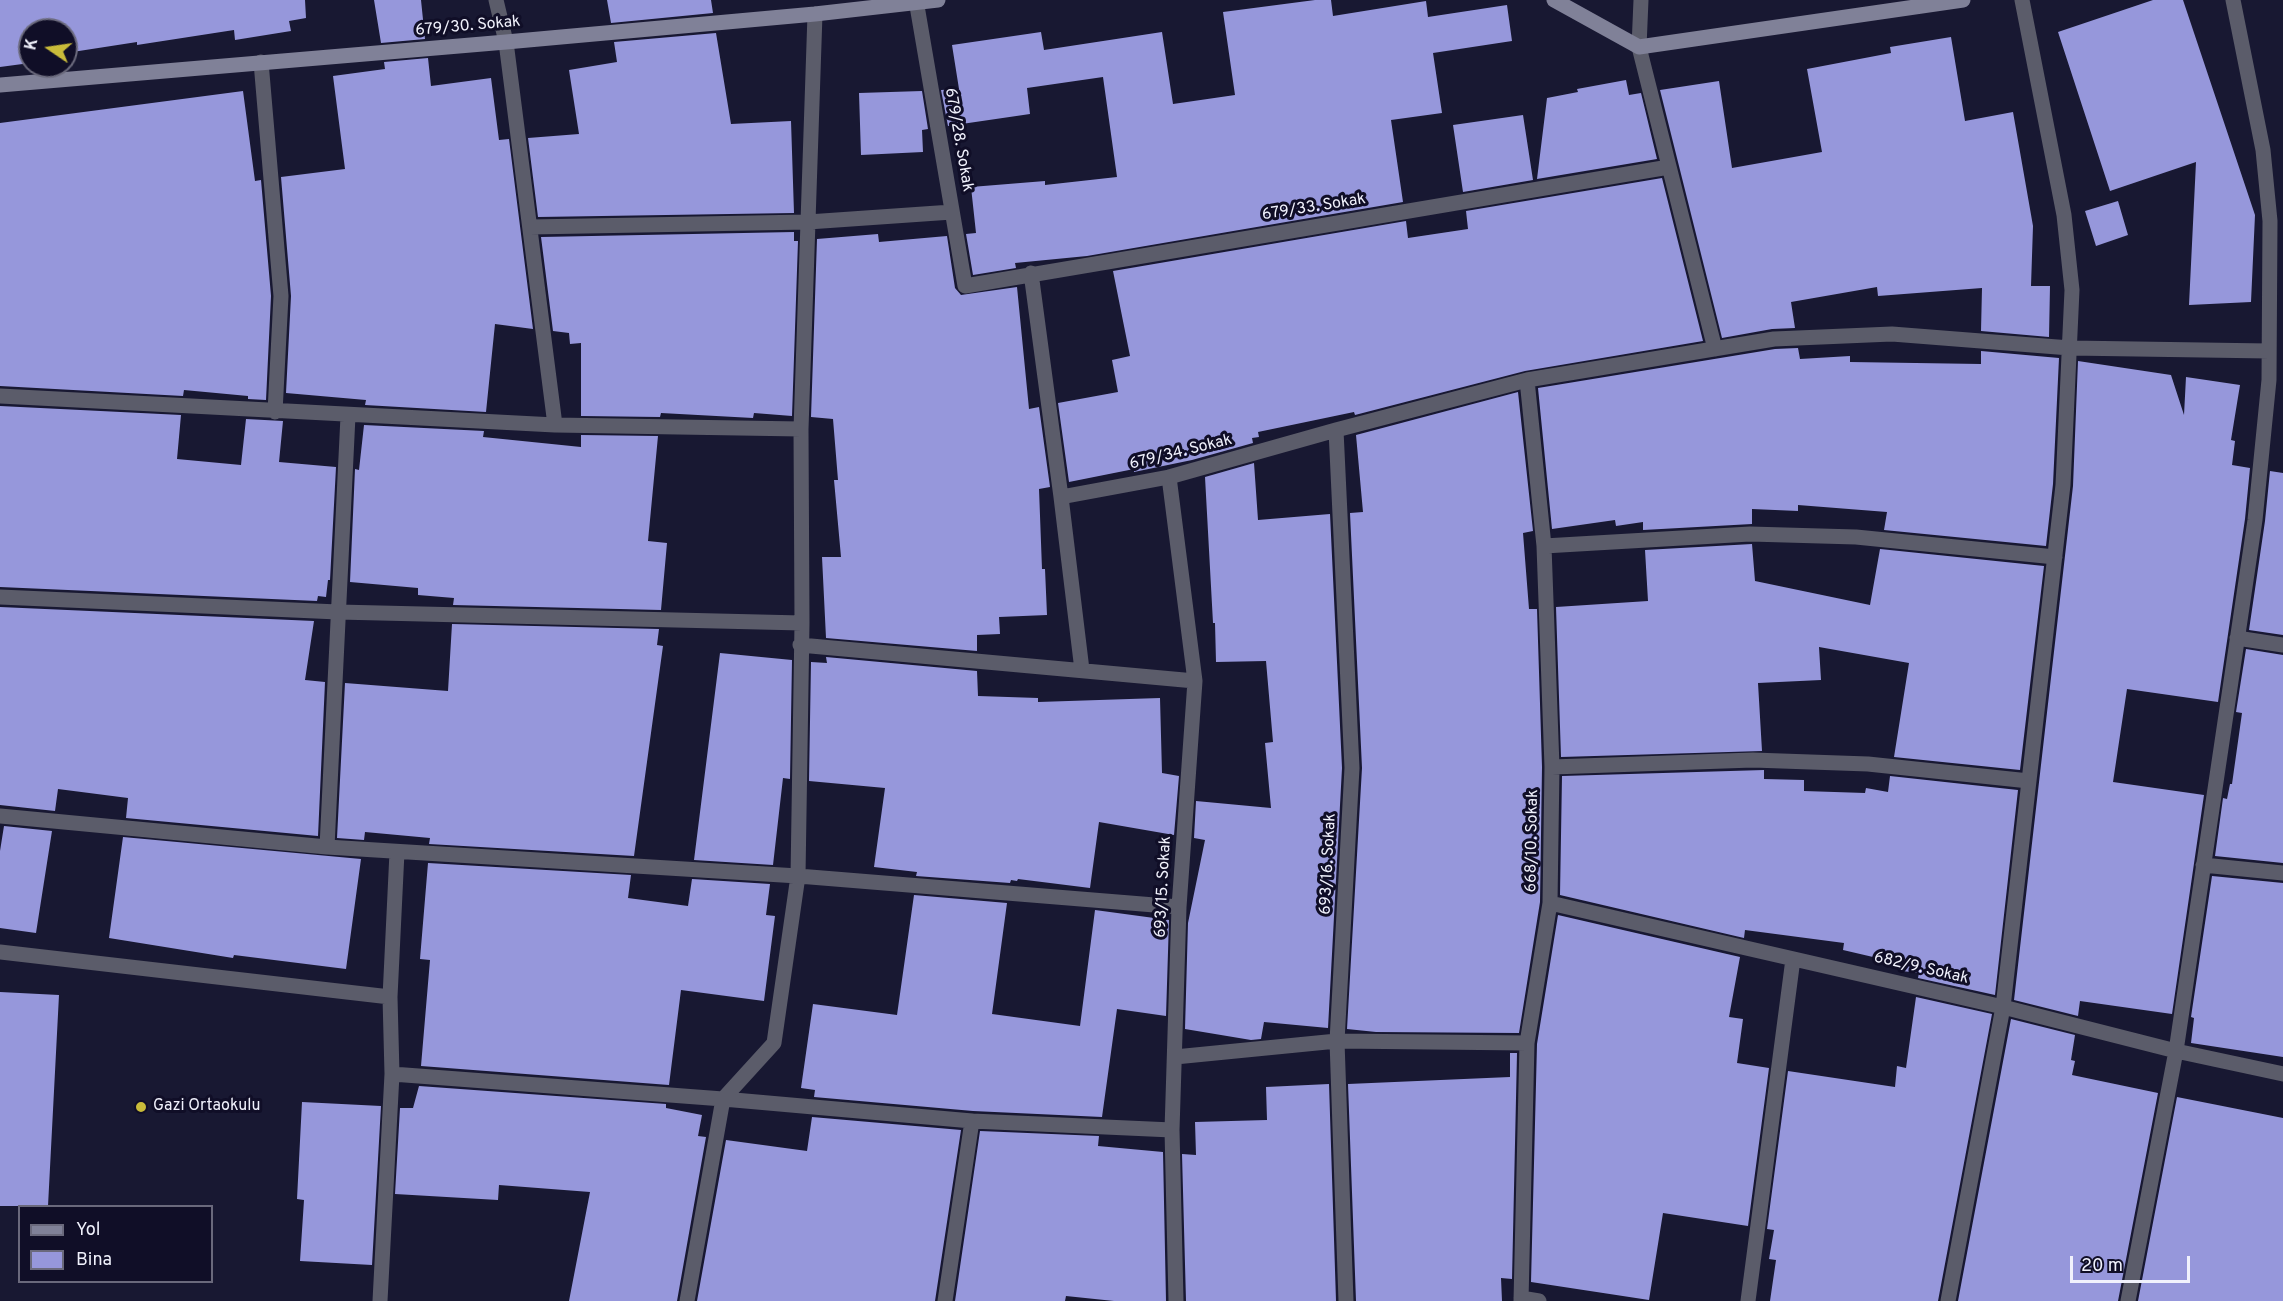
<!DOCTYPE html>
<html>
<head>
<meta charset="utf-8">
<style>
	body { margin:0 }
	#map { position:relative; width:2283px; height:1301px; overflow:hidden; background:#181832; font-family:Overpass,sans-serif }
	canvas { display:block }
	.legend { position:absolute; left:18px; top:1205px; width:195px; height:78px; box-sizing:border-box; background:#100e27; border:2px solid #6a697c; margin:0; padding:8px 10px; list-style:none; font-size:18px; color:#f0f1fc }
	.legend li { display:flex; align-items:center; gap:12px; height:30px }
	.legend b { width:30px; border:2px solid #6a697c }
	.north { position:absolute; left:18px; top:18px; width:60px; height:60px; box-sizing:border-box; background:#100e27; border:2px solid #6a697c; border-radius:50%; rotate:283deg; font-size:16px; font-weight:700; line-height:24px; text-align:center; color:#f0f1fc }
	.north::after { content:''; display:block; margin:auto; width:21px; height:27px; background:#c9bb3a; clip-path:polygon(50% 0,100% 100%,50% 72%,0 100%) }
	.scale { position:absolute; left:2070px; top:1256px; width:120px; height:27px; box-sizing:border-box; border:3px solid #f0f1fc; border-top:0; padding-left:8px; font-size:18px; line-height:21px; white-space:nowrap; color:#f0f1fc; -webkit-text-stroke:4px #100e27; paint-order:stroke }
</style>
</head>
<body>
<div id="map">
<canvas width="2283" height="1301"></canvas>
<ul class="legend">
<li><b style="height:8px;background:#808198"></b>Yol</li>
<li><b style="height:16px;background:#9697db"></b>Bina</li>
</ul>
<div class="north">K</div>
<div class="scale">20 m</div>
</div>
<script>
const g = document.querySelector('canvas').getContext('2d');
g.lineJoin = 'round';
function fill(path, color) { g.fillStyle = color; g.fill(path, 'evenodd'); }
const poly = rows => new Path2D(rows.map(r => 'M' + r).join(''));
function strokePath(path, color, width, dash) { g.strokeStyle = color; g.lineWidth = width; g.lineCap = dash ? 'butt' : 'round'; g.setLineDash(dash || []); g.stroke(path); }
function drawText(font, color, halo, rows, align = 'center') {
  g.font = font + ' Overpass,sans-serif'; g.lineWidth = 6; g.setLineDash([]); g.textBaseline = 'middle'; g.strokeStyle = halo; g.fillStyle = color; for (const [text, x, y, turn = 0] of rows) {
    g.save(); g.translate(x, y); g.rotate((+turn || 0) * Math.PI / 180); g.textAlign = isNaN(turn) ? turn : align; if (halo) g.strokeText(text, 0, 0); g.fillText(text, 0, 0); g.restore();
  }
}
fill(poly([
	[0,0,305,0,306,18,289,21,291,31,235,40,234,30,137,45,137,42,66,53,66,30,30,30,30,63,0,67],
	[374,0,421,0,425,39,381,43],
	[607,0,711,0,713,13,611,23],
	[1315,0,1331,0,1333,16,1426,1,1428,17,1507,5,1512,41,1433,53,1442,113,1391,120,1403,202,1087,256,1015,263,1016,268,973,275,966,234,976,233,971,187,1045,181,1045,185,1117,177,1103,77,1027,88,1030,114,948,126,941,90,959,89,952,45,1041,32,1044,50,1162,32,1173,104,1235,95,1223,12],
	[2153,0,2183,0,2255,215,2251,302,2189,305,2196,162,2110,191,2058,32],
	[716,33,731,124,791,121,794,213,538,217,528,138,579,134,569,70,617,62,614,42],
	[1951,37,1965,121,2013,112,2033,226,2031,286,2050,286,2049,337,1981,331,1982,288,1878,296,1877,287,1791,302,1795,328,1772,329,1722,338,1660,90,1719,81,1732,168,1822,152,1807,69,1891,53,1890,47],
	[428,58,431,86,491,78,499,140,509,139,533,329,495,324,486,412,365,405,366,400,286,393,291,296,281,177,345,169,333,76,385,69,384,62],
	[1626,80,1629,95,1641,93,1657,159,1537,179,1547,98,1578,92,1577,89],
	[243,91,255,181,261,180,271,296,266,400,248,399,248,396,184,390,183,396,0,386,0,123],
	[922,91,928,129,922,130,923,152,861,155,859,93],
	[1523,115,1533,180,1463,192,1453,125],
	[1662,178,1703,341,1525,371,1355,415,1354,412,1258,432,1259,437,1252,438,1253,443,1192,460,1134,472,1134,469,1069,482,1058,403,1118,392,1112,360,1130,356,1113,271,1406,221,1408,238,1468,229,1466,211],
	[2118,201,2128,235,2096,246,2085,211],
	[794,232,794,241,798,241,792,416,754,413,753,418,661,413,660,417,581,416,581,343,570,344,569,333,553,331,541,237],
	[878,234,879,242,947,236,955,288,961,295,1017,287,1029,409,1039,407,1050,487,1039,489,1042,569,1045,569,1047,615,999,617,1000,634,977,635,977,651,826,638,822,557,841,557,834,480,838,480,833,419,811,417,817,239],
	[1798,348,1800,359,1850,356,1850,362,1981,364,1981,351,2059,358,2053,484,2046,546,1884,530,1887,512,1798,505,1798,511,1752,509,1752,524,1643,530,1643,522,1616,526,1615,520,1552,529,1538,388,1775,349],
	[2078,361,2171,375,2184,415,2186,377,2240,385,2231,440,2235,441,2232,465,2250,468,2245,519,2218,702,2127,689,2113,782,2204,795,2172,1014,2080,1001,2078,1016,2014,1000,2073,486],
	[1518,392,1533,531,1523,533,1529,609,1537,609,1542,767,1540,902,1519,1033,1376,1032,1347,1029,1362,768,1350,513,1363,512,1356,435],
	[0,406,181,415,177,459,241,465,246,419,283,421,279,462,336,467,330,580,328,580,326,597,318,596,317,601,0,587],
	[364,425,484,431,483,437,581,447,581,435,658,436,648,541,667,543,661,610,453,605,454,598,418,595,418,588,350,582,355,469,359,470],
	[1254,463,1258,520,1330,514,1342,768,1328,1028,1264,1022,1261,1039,1251,1040,1185,1029,1188,923,1205,840,1194,838,1196,801,1271,808,1265,743,1273,742,1266,661,1216,662,1215,623,1213,623,1205,477],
	[2270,471,2283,473,2283,635,2249,630,2265,521],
	[1752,544,1755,581,1870,605,1880,549,2044,566,2020,770,1894,757,1909,663,1819,647,1821,680,1758,683,1762,751,1561,757,1556,607,1648,601,1645,550],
	[0,607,314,621,305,680,325,682,318,836,126,818,128,798,58,789,55,811,0,805],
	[452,624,659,629,657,645,663,646,634,856,429,844,430,838,365,832,364,840,337,838,345,683,448,691],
	[2246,649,2283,655,2283,863,2215,856,2223,798,2227,799,2230,784,2232,784,2242,713,2236,712],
	[720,653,792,660,790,779,783,778,773,865,694,860],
	[826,657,977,671,978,696,1038,698,1038,702,1160,698,1162,773,1179,776,1174,835,1099,822,1090,888,1018,879,1017,881,1011,880,1010,883,916,876,917,872,874,867,885,788,809,781,811,662,827,663],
	[1764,770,1764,779,1804,780,1804,791,1865,793,1866,788,1888,792,1890,776,2018,790,1995,995,1918,978,1919,973,1902,971,1903,964,1843,950,1844,943,1745,930,1744,938,1560,895,1562,776],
	[4,826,52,831,36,933,0,928,0,851],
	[123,837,361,859,346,969,234,955,233,958,109,938],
	[428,863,631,875,628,898,688,906,692,879,770,884,766,915,775,916,764,1001,681,990,669,1085,421,1066,430,960,420,959],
	[2212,876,2283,883,2283,1057,2191,1043,2194,1018,2191,1017],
	[914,895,1007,903,992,1014,1080,1026,1095,910,1169,920,1166,1016,1117,1009,1102,1117,973,1111,814,1097,815,1090,801,1088,813,1004,897,1015],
	[1558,915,1740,957,1729,1017,1743,1019,1737,1063,1769,1068,1748,1226,1663,1213,1649,1300,1531,1282,1537,1044],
	[0,992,59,995,48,1206,0,1206],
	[1916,997,1992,1014,1938,1301,1770,1301,1776,1260,1769,1259,1774,1230,1767,1229,1788,1071,1895,1087,1897,1066,1906,1068],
	[2011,1019,2075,1035,2071,1060,2075,1061,2072,1075,2158,1093,2118,1301,1958,1301],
	[1510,1053,1517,1053,1512,1279,1501,1278,1502,1301,1356,1301,1348,1084,1510,1077],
	[1329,1084,1336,1301,1186,1301,1182,1154,1196,1155,1195,1122,1267,1120,1266,1087],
	[419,1086,666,1104,666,1108,702,1115,698,1136,706,1137,677,1301,569,1301,590,1192,499,1185,498,1200,395,1194,400,1108,413,1108],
	[2177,1097,2283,1118,2283,1301,2138,1301],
	[302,1102,381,1106,372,1265,300,1261,304,1200,297,1199],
	[812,1117,961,1130,935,1301,697,1301,726,1140,807,1151],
	[980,1131,1099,1136,1098,1146,1163,1152,1166,1301,1114,1301,1066,1296,1065,1301,955,1301]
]), '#9697db');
strokePath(poly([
	[496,0,506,42,555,425],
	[916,0,965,286,1669,167],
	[1641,0,1639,47,1715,349],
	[261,62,281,296,275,412],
	[530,227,808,222,952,212],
	[1031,273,1061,497,1169,477,1336,430,1527,380,1774,339,1892,334,2070,348,2269,351],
	[0,396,555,425,801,429],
	[1336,430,1352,768,1337,1041,1346,1301],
	[1169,477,1195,681,1179,907,1172,1130,1176,1301],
	[1061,497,1082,670],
	[1544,546,1750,534,1856,537,2055,557],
	[0,597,338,612,802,623],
	[2237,638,2283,645],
	[800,645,1195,681],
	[1552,767,1753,760,1868,764,2029,781],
	[0,816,327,847,798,876,1179,907],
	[327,847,348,416],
	[2203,865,2283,873],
	[1550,903,2003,1007,2176,1051,2283,1074],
	[0,952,390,997],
	[1175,1057,1337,1041,1527,1043],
	[392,1074,723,1099,972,1121,1172,1130],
	[1521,1298,1539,1301],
	[380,1301,392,1074,390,997,397,852],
	[687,1301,723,1099,774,1043,798,876,802,623,801,429,815,14],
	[945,1301,972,1121],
	[1521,1301,1527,1043,1550,903,1552,767,1544,546,1527,380],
	[1748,1301,1793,959],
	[1948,1301,2003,1007,2063,485,2072,290,2064,215,2022,0],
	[2128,1301,2176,1051,2255,520,2269,380,2270,221,2263,150,2233,0]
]), '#5b5c6a', 15);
strokePath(poly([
	[1554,0,1639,47,1963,0],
	[0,85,506,42,815,14,938,0]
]), '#808198', 15);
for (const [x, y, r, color] of [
	[141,1107,6,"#c9bb3a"]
]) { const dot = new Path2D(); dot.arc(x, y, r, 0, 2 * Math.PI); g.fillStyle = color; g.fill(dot); strokePath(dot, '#100e27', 2); }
drawText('16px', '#f0f1fc', '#100e27', [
	["679/30. Sokak",468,27,-5],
	["679/28. Sokak",958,140,80],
	["679/33. Sokak",1314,208,-9],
	["679/34. Sokak",1181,453,-14],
	["668/10. Sokak",1533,841,-89],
	["693/16. Sokak",1329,864,-87],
	["693/15. Sokak",1164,887,-87],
	["682/9. Sokak",1921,969,13]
]);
drawText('16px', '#f0f1fc', '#100e27', [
	["Gazi Ortaokulu",153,1107]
], 'left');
</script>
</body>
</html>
